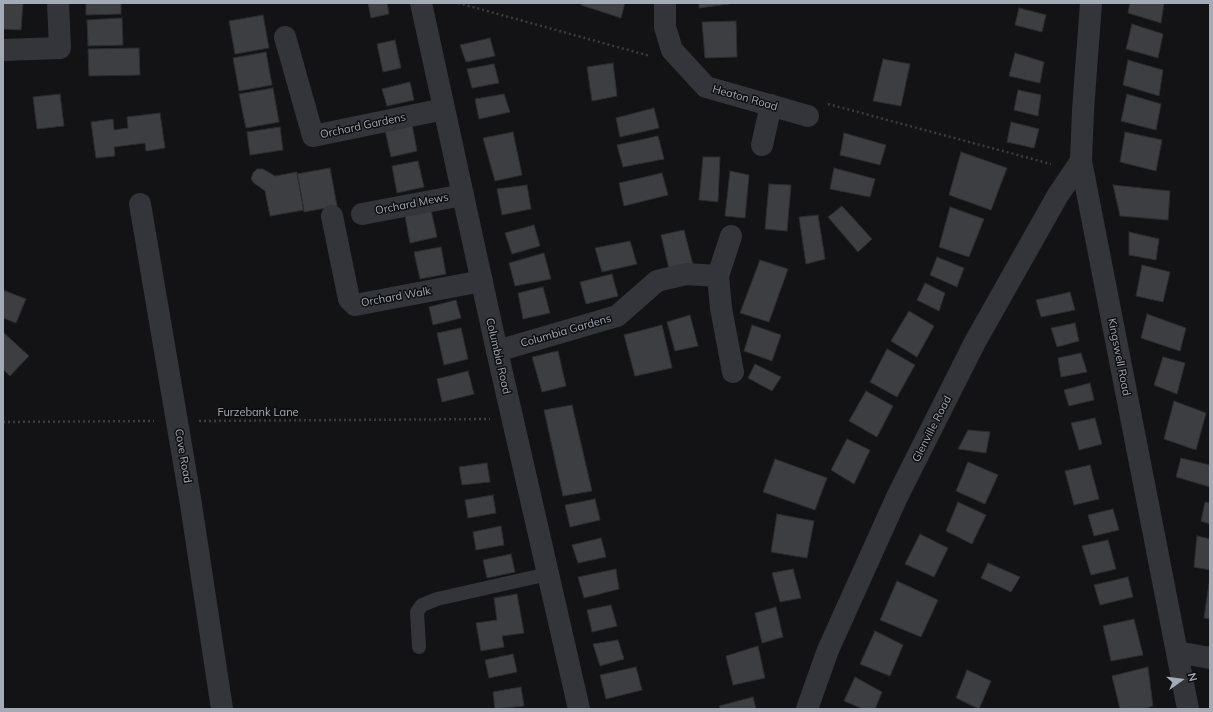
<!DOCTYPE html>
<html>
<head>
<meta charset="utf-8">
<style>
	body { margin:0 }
	#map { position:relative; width:1213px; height:712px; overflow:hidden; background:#131315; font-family:Mulish,sans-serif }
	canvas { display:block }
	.frame { position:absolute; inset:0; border:4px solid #a4abb6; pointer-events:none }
	.north { position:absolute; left:1161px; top:660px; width:40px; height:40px; -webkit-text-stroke:3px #0e0e10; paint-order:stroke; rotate:76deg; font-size:11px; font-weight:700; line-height:16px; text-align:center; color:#a4abb6 }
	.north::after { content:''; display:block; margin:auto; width:14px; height:18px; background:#a4abb6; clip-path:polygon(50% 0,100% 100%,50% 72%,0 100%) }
</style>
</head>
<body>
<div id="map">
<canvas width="1213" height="712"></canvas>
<div class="frame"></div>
<div class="north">N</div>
</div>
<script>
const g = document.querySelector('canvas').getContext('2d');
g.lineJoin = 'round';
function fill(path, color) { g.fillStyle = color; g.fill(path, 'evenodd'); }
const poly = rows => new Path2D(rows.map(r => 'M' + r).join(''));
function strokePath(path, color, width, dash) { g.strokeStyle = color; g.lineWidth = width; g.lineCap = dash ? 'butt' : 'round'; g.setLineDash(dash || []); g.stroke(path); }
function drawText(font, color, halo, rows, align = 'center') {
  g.font = font + ' Mulish,sans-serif'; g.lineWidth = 3; g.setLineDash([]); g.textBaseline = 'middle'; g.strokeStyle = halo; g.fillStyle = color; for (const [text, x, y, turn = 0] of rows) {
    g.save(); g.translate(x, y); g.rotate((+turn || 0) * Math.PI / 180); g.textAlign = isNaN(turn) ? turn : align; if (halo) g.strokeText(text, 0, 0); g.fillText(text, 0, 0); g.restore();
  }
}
const building = poly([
	[3,3,23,3,21,30,3,29,3,3],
	[86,3,121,3,121,14,86,15,86,3],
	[368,3,387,3,389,14,371,18,368,3],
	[582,3,625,3,621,18,581,5,582,3],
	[699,3,729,3,729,4,699,8,699,3],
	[1130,3,1164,3,1161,23,1128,13,1130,3],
	[1019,8,1046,15,1042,32,1015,25,1019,8],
	[263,15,269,48,235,54,229,21,263,15],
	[122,18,123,45,88,46,87,20,122,18],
	[736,21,737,57,705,58,702,22,736,21],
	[1132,24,1163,34,1158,58,1126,49,1132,24],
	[490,38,495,56,466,62,460,45,490,38],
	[395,40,401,68,383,72,377,44,395,40],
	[139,48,140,75,89,76,88,49,139,48],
	[266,52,272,85,239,91,233,58,266,52],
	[1015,53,1044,62,1040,83,1009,76,1015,53],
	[883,59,910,64,901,106,873,101,883,59],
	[1128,60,1163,70,1159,96,1123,85,1128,60],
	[613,63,617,96,592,101,587,67,613,63],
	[494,64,499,83,472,88,467,69,494,64],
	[410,82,414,100,387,106,382,89,410,82],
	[273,88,279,122,246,128,239,94,273,88],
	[1018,90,1041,95,1038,116,1014,110,1018,90],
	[60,94,64,126,37,129,33,97,60,94],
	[504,94,510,112,479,119,475,99,504,94],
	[1127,94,1161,104,1156,130,1121,121,1127,94],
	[654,108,659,128,620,137,616,118,654,108],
	[160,113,165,148,146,151,145,143,114,147,115,156,96,158,91,122,113,119,114,130,128,128,127,117,160,113],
	[1011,122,1039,129,1034,148,1007,142,1011,122],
	[412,124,417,151,391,157,385,130,412,124],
	[280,127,283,150,250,155,247,132,280,127],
	[513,132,522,175,495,181,483,138,513,132],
	[1125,132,1162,140,1156,171,1120,162,1125,132],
	[844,133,886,145,880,165,840,155,844,133],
	[658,136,664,159,623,167,617,145,658,136],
	[961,152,1007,168,991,210,949,195,961,152],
	[703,157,720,157,718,202,699,200,703,157],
	[418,161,424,187,397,193,392,166,418,161],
	[330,168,337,206,304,212,297,174,330,168],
	[834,168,875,179,870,197,830,189,834,168],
	[257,169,263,169,275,176,297,172,304,210,270,216,265,191,254,183,251,179,253,173,257,169],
	[730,171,749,175,745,218,725,216,730,171],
	[662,173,668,195,624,206,619,183,662,173],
	[769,184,791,185,787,231,765,229,769,184],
	[527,185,531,209,502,215,497,189,527,185],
	[1113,185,1170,191,1168,220,1120,216,1113,185],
	[842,206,872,239,858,252,828,217,842,206],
	[950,207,984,219,969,257,939,247,950,207],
	[431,210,437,237,410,243,405,216,431,210],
	[818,215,825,259,806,264,799,217,818,215],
	[534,225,540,246,512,254,505,233,534,225],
	[684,230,693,265,669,269,661,235,684,230],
	[1129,232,1159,239,1156,260,1129,255,1129,232],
	[630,241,637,264,602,272,595,248,630,241],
	[441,247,446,274,420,279,414,252,441,247],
	[544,253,551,279,515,286,509,263,544,253],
	[937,257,964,268,957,287,930,275,937,257],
	[760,260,788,269,769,322,740,313,760,260],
	[1142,265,1170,272,1163,302,1136,296,1142,265],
	[612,274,618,296,586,304,580,282,612,274],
	[925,283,945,293,939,311,917,300,925,283],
	[543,287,550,313,523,319,518,293,543,287],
	[3,290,26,299,16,323,3,318,3,290],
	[1070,292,1075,310,1041,317,1036,300,1070,292],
	[456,300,461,318,433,325,429,307,456,300],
	[909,311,934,326,917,357,891,341,909,311],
	[1147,314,1186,328,1180,351,1141,338,1147,314],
	[690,315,698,346,675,351,667,322,690,315],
	[1075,323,1079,341,1057,347,1051,328,1075,323],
	[662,325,672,368,635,376,624,335,662,325],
	[752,325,781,335,772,361,744,351,752,325],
	[461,328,468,359,444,365,437,333,461,328],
	[3,332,29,356,10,376,3,369,3,332],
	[887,349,915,365,897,397,870,382,887,349],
	[558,351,566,386,542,392,532,357,558,351],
	[1081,353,1087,372,1061,377,1058,358,1081,353],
	[1163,357,1185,363,1177,394,1154,385,1163,357],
	[755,364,781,377,772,391,748,378,755,364],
	[468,371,474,394,442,402,437,379,468,371],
	[1090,383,1094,400,1069,406,1064,390,1090,383],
	[866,391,893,406,877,437,849,421,866,391],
	[1174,401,1206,413,1196,450,1164,439,1174,401],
	[572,405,592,491,563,496,544,410,572,405],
	[1095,418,1102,444,1079,450,1071,423,1095,418],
	[968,430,990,432,986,453,958,449,968,430],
	[847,439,870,450,854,484,831,470,847,439],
	[1181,458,1210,465,1210,487,1176,477,1181,458],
	[775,459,827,478,815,510,763,492,775,459],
	[968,462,998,475,985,504,956,491,968,462],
	[487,463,490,482,462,485,459,467,487,463],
	[1090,465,1099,499,1074,505,1065,471,1090,465],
	[493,495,496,513,468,518,465,500,493,495],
	[595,499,600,520,570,527,565,505,595,499],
	[958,502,986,515,972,544,946,531,958,502],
	[1205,502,1210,503,1210,524,1201,521,1205,502],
	[1113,509,1119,530,1094,536,1088,515,1113,509],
	[777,514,814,521,807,558,771,552,777,514],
	[501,526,504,545,476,550,473,532,501,526],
	[920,534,948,548,934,577,905,564,920,534],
	[1197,536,1210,539,1210,570,1194,567,1197,536],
	[601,538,606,557,578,563,572,545,601,538],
	[1108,540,1116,569,1091,575,1082,546,1108,540],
	[511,554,515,572,487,578,483,560,511,554],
	[988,563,1020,577,1011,592,981,578,988,563],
	[616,569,619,589,584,598,578,577,616,569],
	[793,569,801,598,780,602,772,573,793,569],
	[1128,577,1133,597,1100,605,1094,585,1128,577],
	[897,581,938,600,921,637,880,620,897,581],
	[1209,584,1210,584,1210,619,1204,618,1209,584],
	[517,594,524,633,502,636,504,647,481,651,476,623,497,620,494,598,517,594],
	[611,605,617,626,592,632,587,610,611,605],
	[776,607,783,637,762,643,755,613,776,607],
	[1134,619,1143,655,1111,661,1103,626,1134,619],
	[875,631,903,645,890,676,860,664,875,631],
	[618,640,624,659,600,666,593,644,618,640],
	[758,646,765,678,733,685,726,656,758,646],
	[513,654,517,672,489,678,485,660,513,654],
	[636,667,642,690,606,699,600,675,636,667],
	[1148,667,1153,706,1143,709,1120,709,1112,676,1148,667],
	[967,670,991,681,979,709,956,698,967,670],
	[855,677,882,692,875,709,863,709,844,701,855,677],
	[521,687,524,706,495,709,493,692,521,687],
	[753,697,756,709,720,709,719,706,753,697]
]);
fill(building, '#3d3e42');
strokePath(building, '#2d2d31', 1);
strokePath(poly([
	[458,3,650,56],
	[828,104,1051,164],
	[199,421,490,419],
	[3,422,154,421]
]), '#3a3c41', 2.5, [2, 3]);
strokePath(poly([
	[419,647,417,612,422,605,437,599,548,574]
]), '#34353a', 14);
strokePath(poly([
	[665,3,665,27,672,50,706,87,808,116],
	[1091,3,1083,110,1081,161,1188,709],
	[285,37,313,136,444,109],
	[3,50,60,48,58,3],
	[762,145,771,105],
	[140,204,190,498,222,709],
	[362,214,463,195],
	[332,216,349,299,355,305,482,281],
	[718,276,731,236],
	[497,351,617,316,657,281,686,274,718,276,721,308,733,372],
	[1177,652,1210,658],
	[807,709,828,650,897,497,975,342,1058,195,1081,161]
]), '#34353a', 22);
strokePath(poly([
	[421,3,497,351,579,709]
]), '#34353a', 22);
drawText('11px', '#a4abb6', '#0e0e10', [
	["Heaton Road",745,98,16],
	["Orchard Gardens",363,126,-12],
	["Orchard Mews",412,204,-11],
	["Orchard Walk",396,297,-10],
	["Columbia Gardens",566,331,-16],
	["Columbia Road",498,356,77],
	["Kingswell Road",1119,357,79],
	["Furzebank Lane",258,413],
	["Glenville Road",932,429,-63],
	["Cove Road",183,456,80]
]);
</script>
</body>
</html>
